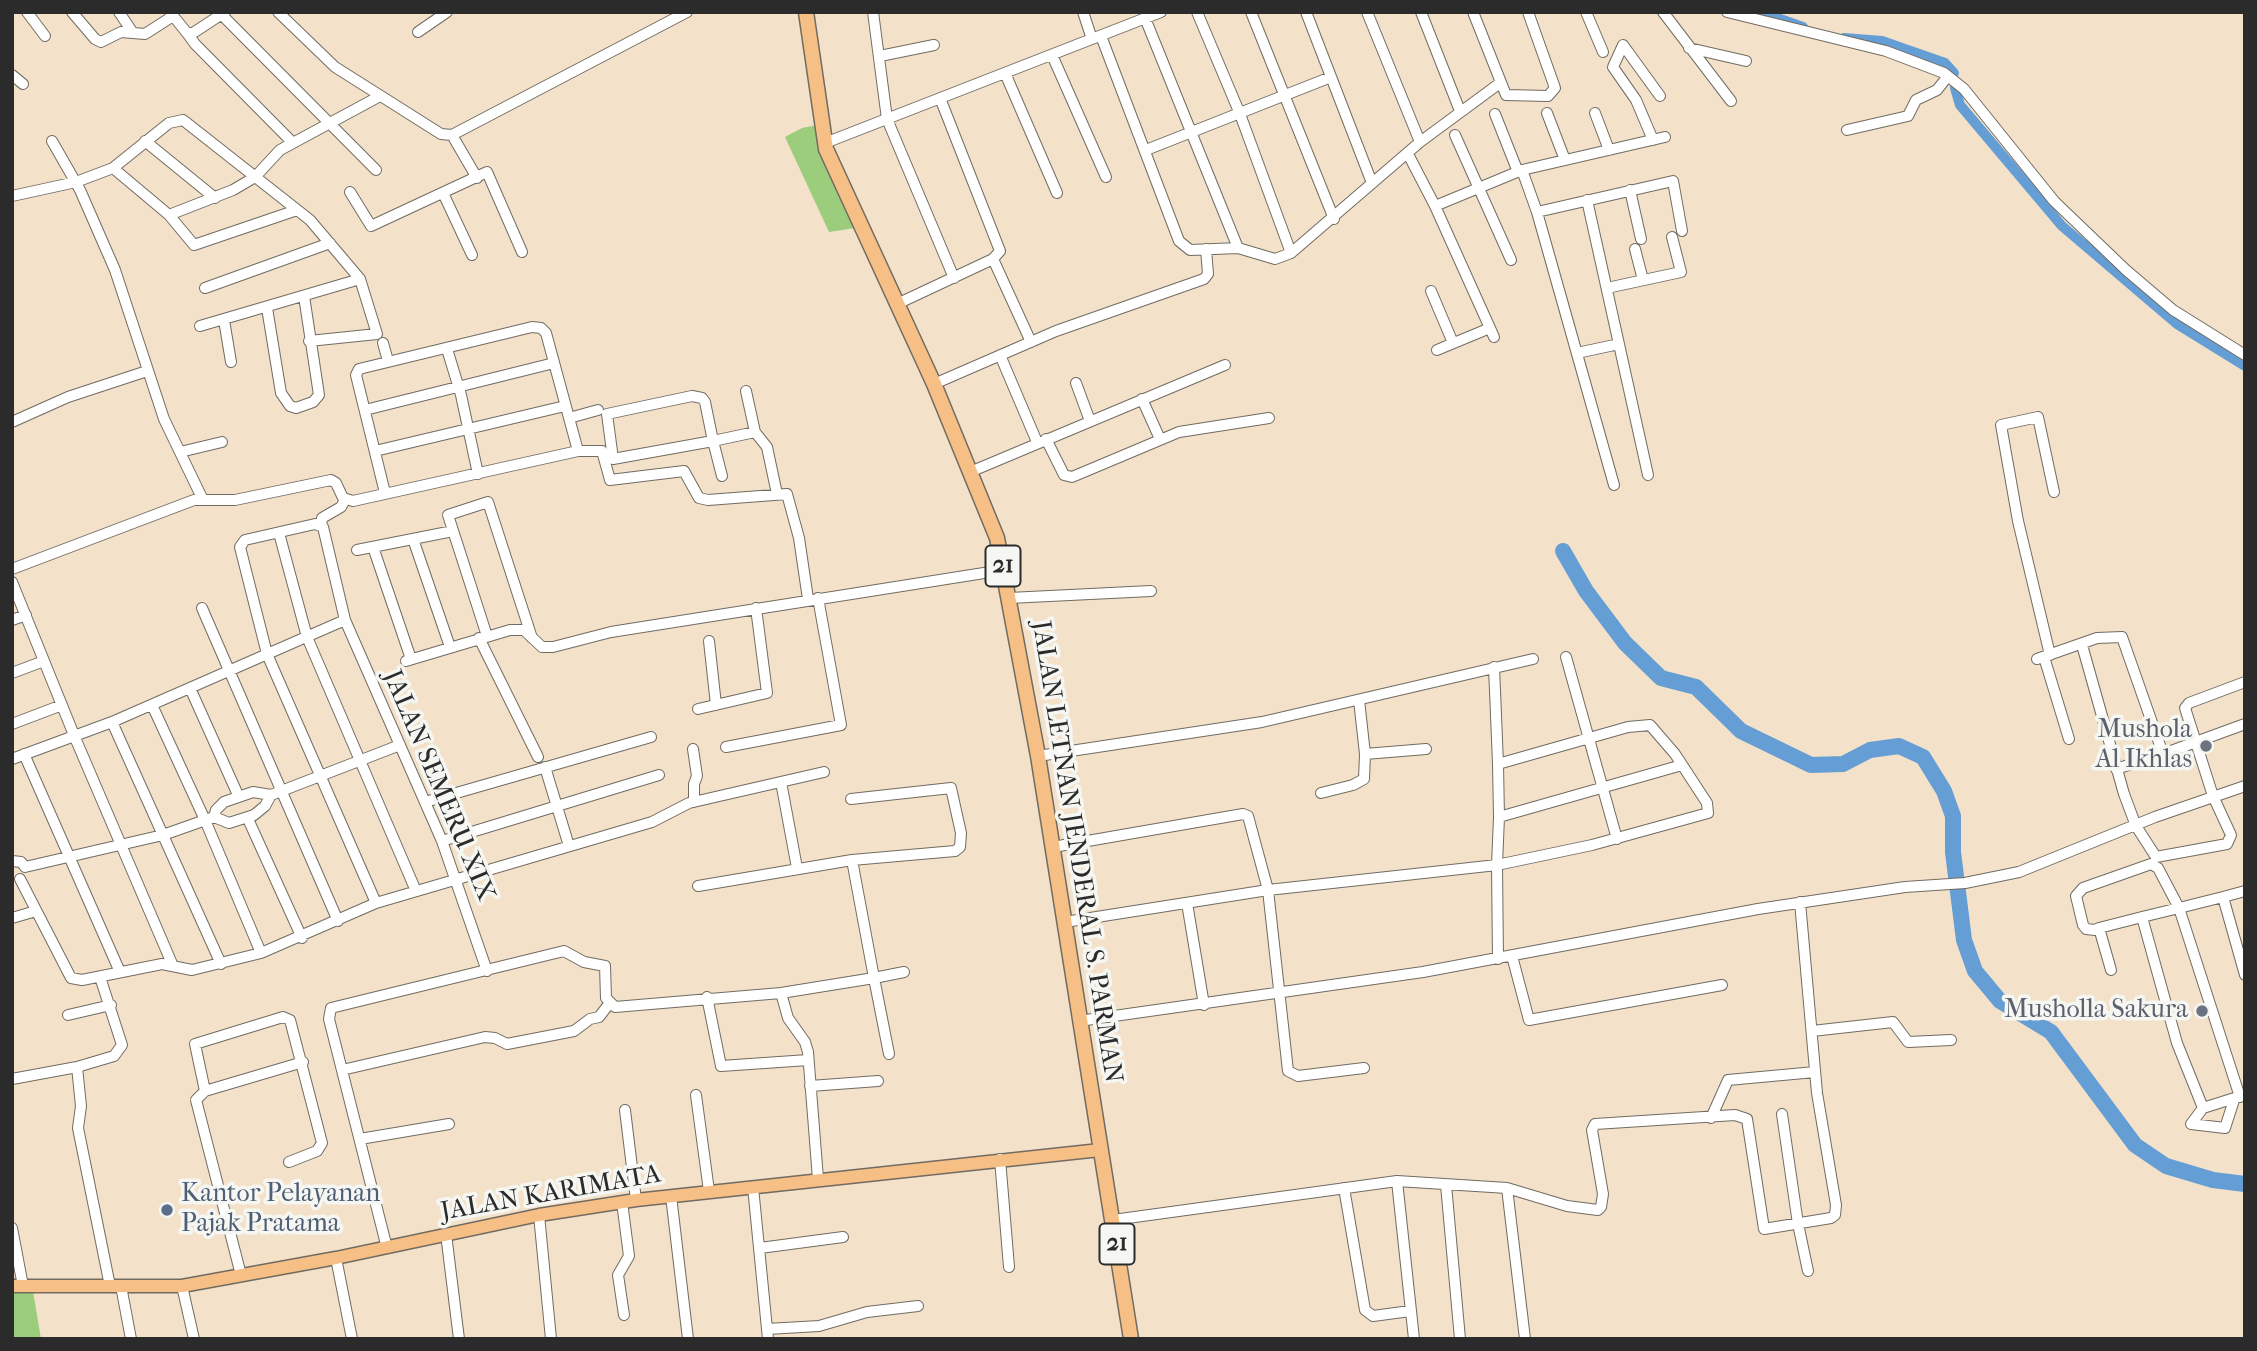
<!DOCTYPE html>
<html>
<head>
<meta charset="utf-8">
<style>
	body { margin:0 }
	#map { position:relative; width:2257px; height:1351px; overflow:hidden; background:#f3e2c9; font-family:"IM FELL French Canon",serif }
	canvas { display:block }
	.frame { position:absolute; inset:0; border:14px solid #2b2b2b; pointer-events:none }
</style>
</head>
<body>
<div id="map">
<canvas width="2257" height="1351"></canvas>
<div class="frame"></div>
</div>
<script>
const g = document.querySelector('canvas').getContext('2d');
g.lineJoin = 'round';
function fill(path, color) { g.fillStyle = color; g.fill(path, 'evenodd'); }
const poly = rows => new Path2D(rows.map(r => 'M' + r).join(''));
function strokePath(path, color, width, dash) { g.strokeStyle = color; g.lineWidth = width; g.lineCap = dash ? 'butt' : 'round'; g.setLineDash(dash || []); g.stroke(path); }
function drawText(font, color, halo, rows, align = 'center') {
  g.font = font + ' "IM FELL French Canon",serif'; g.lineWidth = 7; g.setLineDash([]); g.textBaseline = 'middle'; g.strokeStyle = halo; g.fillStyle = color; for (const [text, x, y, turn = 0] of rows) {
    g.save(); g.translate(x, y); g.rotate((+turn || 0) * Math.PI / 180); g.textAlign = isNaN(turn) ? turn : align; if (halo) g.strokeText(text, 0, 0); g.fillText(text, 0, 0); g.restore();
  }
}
fill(poly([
	[822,124,862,227,829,232,785,137,802,128],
	[12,1289,33,1291,41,1339,12,1339]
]), '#9ccd7d');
strokePath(poly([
	[1760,12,1803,27],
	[1844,38,1882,41,1945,63,1954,73],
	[1955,88,1960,105,2062,226,2177,324,2245,366]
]), '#649ed4', 10);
strokePath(poly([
	[1563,551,1586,591,1625,643,1661,678,1696,687,1741,731,1811,765,1843,764,1870,750,1899,746,1923,757,1944,791,1953,816,1953,852,1964,940,1975,971,2000,1001,2051,1032,2135,1145,2166,1166,2213,1180,2245,1184]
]), '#649ed4', 16);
const minor = poly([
	[27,12,45,36],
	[72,12,95,39,101,42,121,32,145,34,173,16],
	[119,12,133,33],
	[170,12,187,33,193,33,225,12],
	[219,12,376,170],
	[278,12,335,67,441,134,452,135,687,12],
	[873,12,887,119,954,278],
	[1083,12,1092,39],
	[1197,12,1240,114,1291,253],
	[1251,12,1334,219],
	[1306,12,1372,183],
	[1367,12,1420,142],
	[1421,12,1460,111],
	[1473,12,1506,95,1548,96,1555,88,1528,12],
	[1586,12,1603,52],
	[1663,12,1731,101],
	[1727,12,1886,51,1944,73,1964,89,2054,201,2126,270,2173,310,2245,355],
	[1145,18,1238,248],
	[418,32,447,12],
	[187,33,195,44,292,142],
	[1101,36,1179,241,1190,250,1238,248,1275,259,1291,253,1420,142,1500,83],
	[1689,48,1746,61],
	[1052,55,1106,177],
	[880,56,934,45],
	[1005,73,1057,193],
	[12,75,23,84],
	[1547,113,1565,160],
	[1595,113,1609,150],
	[1495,114,1518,172],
	[1847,130,1908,116,1916,100,1937,90,1948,76],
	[452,135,477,178],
	[1455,135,1511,260],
	[1653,140,1636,100,1613,67,1623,45,1660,96],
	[52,141,80,190,115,270,164,419,203,500],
	[145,141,215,198],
	[825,143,1161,12],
	[1146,150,1331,77],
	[1408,154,1435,206,1494,337],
	[113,168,169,215,194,245,297,210],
	[1522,170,1537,212,1673,181,1682,231],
	[1630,190,1641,239],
	[350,192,371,226,487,172,522,252],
	[443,193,472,255],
	[12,196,76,182,113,168,169,123,183,120,310,220,360,279,377,334,309,341],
	[1587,200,1648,475],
	[1435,206,1522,170,1665,137],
	[1537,212,1614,485],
	[169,215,233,190,255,177,280,150,380,96],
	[1635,249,1643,280],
	[993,259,1031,342],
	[205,288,330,243],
	[1607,288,1681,272,1672,237],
	[1431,291,1453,343],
	[897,304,993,259,1000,251,940,98],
	[267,308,281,393,290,406,296,408,313,402,319,395,304,296],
	[224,320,231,362],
	[200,326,360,279],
	[383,343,388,361],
	[447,349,461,395,478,474],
	[1437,350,1490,328],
	[1577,353,1619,344],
	[1000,355,1037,442],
	[1076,383,1090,421],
	[934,384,1056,331,1204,279,1208,274,1206,249],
	[746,391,755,432],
	[1142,399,1160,439],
	[365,410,554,363],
	[569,418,598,410],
	[12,422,68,397,147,371],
	[1046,439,1064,475,1072,477,1179,432,1269,418],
	[375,451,565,406],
	[180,452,222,442],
	[970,472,1225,365],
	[722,476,713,441,705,402,702,398,692,396,607,414,613,459,713,441,755,432,767,447,777,494],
	[385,493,356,375,359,369,532,327,541,328,546,333,578,451],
	[321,525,322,518,341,507,345,500],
	[279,533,307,637,416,891],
	[413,539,450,647],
	[373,547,411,659],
	[357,550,453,531],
	[12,569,194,500,235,500,331,480,336,483,343,498,353,501,578,451,602,451,610,480,684,471,699,498,708,500,787,494,799,538,808,599],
	[12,582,76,740,173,966],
	[1009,598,1151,591],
	[202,608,338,921],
	[12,620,26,615],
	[487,636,448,515,488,502,532,638],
	[479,638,538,757],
	[709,641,716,705],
	[2082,645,2124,794,2136,826,2156,857,2227,844,2231,835,2213,796,2185,708,2189,703,2245,682],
	[2050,655,2018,521,2001,425,2038,417,2054,492],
	[1566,657,1617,839],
	[2044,657,2069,739],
	[2037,659,2097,638,2122,637,2163,754,2116,769],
	[406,661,510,630,524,630,542,647,553,647,611,632,1003,570],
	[1494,667,1498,764],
	[12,673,44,661],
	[190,688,238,795],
	[152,705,205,820,261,953],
	[698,709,767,693,756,608],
	[112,722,221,964],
	[12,724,62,705],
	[726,747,841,725,818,598],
	[693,749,697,776,694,784,694,802],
	[24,754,120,972],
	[1365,754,1426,749],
	[2163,754,2245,724],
	[1038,756,1262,722,1533,659],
	[12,759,112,722,345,620],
	[545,767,569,846],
	[781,782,797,868],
	[253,792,271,795,265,806,254,815,229,823,214,817,216,810,224,802,253,792],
	[1321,793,1353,785,1364,779,1365,754,1359,700],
	[271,795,400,745],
	[851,799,951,788,961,833,960,847,955,851,852,860],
	[425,802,651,737],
	[1499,817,1682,765],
	[248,819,302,938],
	[442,841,659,775],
	[1053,847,1243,814,1248,816,1268,890,1288,1071,1298,1076,1364,1068],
	[12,861,21,862,25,867],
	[25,867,163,835,214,817],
	[20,879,71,978,82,980,162,964,192,970,261,953,376,903,652,822,689,803,824,772],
	[2223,897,2245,975],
	[376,903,267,654,240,547,245,540,315,524,323,527,345,620,442,841,487,971],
	[1187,903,1204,1005],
	[2142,917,2177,1043,2203,1108,2244,1095],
	[12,918,36,911],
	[1065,922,1268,890,1497,865,1592,845,1708,813,1707,803,1675,754,1650,725,1628,727,1498,764,1499,817,1497,865,1498,959],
	[2099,928,2111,970],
	[1512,956,1529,1020,1722,985],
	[100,977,122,1045,114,1056,77,1067,81,1106,78,1128,110,1286],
	[781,993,788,1018,805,1042,808,1052,818,1179],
	[707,997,721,1066,808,1060],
	[68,1015,111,1005],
	[1079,1021,1423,972,1758,909,1905,887,1965,883,2019,872,2155,817,2245,786],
	[1812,1031,1893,1022,1908,1042,1951,1040],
	[889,1054,874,978,904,972],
	[342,1070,485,1037,495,1038,507,1044,574,1031,590,1019,599,1017,609,1004],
	[12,1079,77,1067],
	[810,1086,878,1081],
	[205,1091,195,1044,283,1017,290,1020,322,1143,317,1151,289,1162],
	[696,1095,709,1191],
	[2240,1097,2179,908,2158,868,2151,864,2083,888,2076,896,2083,925,2086,929,2095,930,2099,928,2142,917,2179,908,2223,897,2245,891],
	[2203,1108,2191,1124,2225,1128,2234,1100],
	[625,1110,636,1200],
	[1782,1114,1798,1224,1808,1271],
	[1711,1118,1728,1080,1815,1072],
	[360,1139,449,1124],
	[1000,1159,1009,1267],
	[1397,1181,1414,1339],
	[1446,1185,1460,1339],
	[753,1187,768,1339],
	[1344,1188,1365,1310,1373,1316,1410,1311],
	[1507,1188,1525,1339],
	[671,1196,688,1339],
	[622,1202,629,1256,618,1275,624,1315],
	[539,1215,551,1339],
	[1113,1220,1397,1181,1507,1188,1567,1206,1598,1210,1601,1207,1603,1194,1592,1130,1595,1124,1735,1115,1747,1119,1764,1229,1831,1218,1835,1215,1836,1205,1817,1093,1800,902],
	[12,1228,23,1286],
	[446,1234,459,1339],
	[387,1248,329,1019,331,1008,564,951,584,962,605,966,606,998,615,1007,781,993,874,978,852,860,698,886],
	[760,1248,843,1237],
	[336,1258,352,1339],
	[241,1275,196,1100,205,1091,303,1062],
	[121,1286,131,1339],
	[182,1286,194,1339],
	[767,1329,819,1326,867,1312,918,1306]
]);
const major = poly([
	[12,1286,182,1286,336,1258,539,1215,636,1200,1100,1150]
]);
const highway = poly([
	[806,12,826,149,934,384,997,538,1038,756,1131,1339]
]);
strokePath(minor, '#716b62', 12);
strokePath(major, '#716b62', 15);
strokePath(highway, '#716b62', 17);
strokePath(minor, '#fff', 10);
strokePath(major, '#f5bf86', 12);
strokePath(highway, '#f5bf86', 14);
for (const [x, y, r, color] of [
	[2206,746,7,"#6b7280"],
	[2202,1011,7,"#6b7280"],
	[167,1210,7,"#5c6f8a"]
]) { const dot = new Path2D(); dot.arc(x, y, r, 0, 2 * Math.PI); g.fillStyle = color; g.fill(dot); strokePath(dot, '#f6f6f2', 2.5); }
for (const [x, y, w] of [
	[1003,566,35],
	[1117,1244,35]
]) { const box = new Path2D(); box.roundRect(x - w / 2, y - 20.5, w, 41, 5); g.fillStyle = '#f6f6f2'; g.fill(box); strokePath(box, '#2b2b2b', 2); }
drawText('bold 24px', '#2b2b2b', null, [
	["21",1003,566],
	["21",1117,1244]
]);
drawText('26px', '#5b616d', '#f6f6f2', [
	["Mushola",2192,731],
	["Al Ikhlas",2192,761],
	["Musholla Sakura",2188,1011]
], 'right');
drawText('26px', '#2b2b2b', '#f6f6f2', [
	["JALAN SEMERU XIX",438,786,67],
	["JALAN LETNAN JENDERAL S. PARMAN",1076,852,81],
	["JALAN KARIMATA",551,1194,-10]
]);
drawText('26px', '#4e5e75', '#f6f6f2', [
	["Kantor Pelayanan",181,1195],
	["Pajak Pratama",181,1225]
], 'left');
</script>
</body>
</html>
